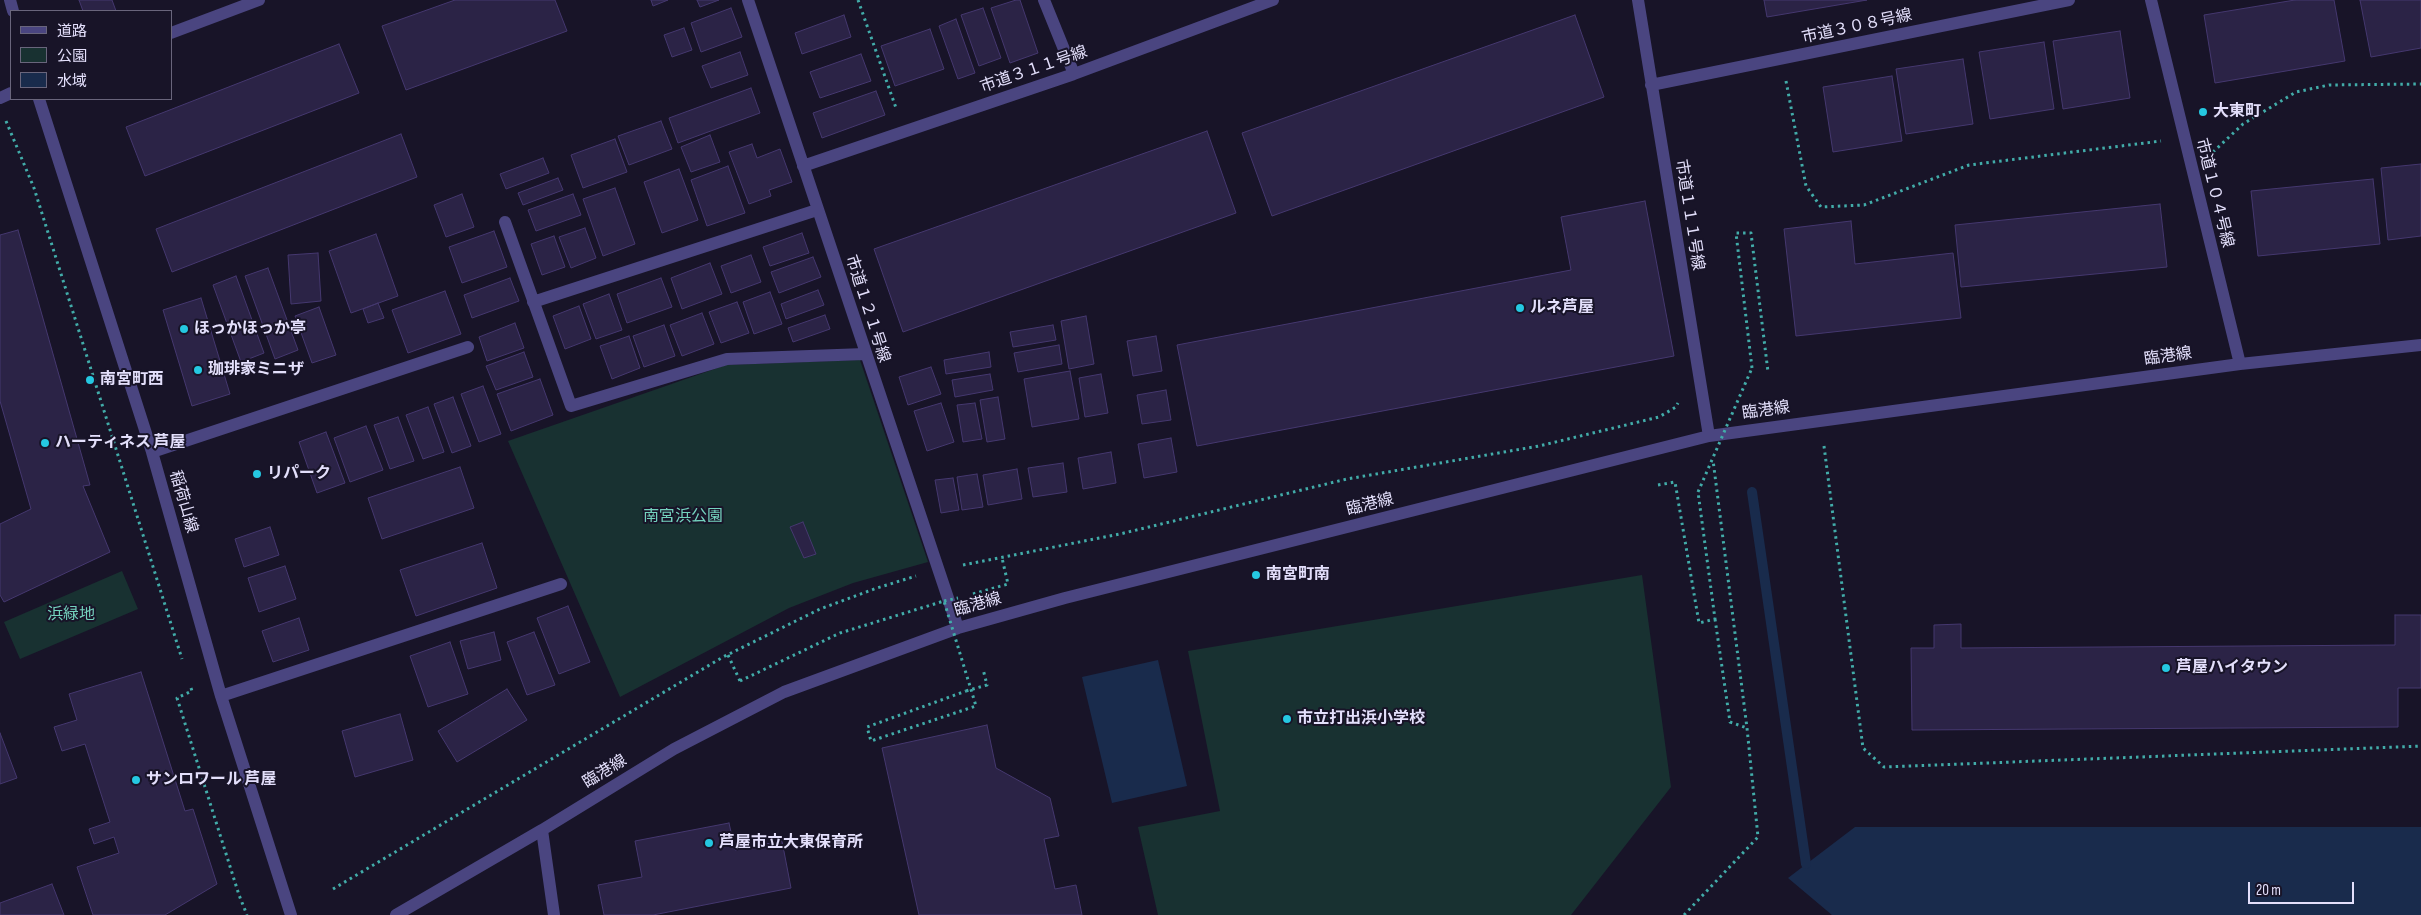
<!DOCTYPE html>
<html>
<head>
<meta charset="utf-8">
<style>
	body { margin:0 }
	#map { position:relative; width:2421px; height:915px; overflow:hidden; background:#181428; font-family:"Sofia Sans Condensed","Noto Sans JP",sans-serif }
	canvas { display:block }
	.legend { position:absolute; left:10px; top:10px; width:162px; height:90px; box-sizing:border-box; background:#181428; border:1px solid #69657c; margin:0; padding:6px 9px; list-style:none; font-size:15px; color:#e3dffb }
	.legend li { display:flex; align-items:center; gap:10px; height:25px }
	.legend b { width:25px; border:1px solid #69657c }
	.scale { position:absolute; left:2248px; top:882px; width:106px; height:22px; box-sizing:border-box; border:2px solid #e3dffb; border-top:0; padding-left:6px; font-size:15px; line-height:18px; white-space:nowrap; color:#e3dffb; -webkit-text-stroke:4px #181428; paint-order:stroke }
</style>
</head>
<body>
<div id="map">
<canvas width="2421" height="915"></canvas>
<ul class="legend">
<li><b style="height:6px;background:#4a4580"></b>道路</li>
<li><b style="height:14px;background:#183131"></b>公園</li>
<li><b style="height:14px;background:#192b4c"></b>水域</li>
</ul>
<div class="scale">20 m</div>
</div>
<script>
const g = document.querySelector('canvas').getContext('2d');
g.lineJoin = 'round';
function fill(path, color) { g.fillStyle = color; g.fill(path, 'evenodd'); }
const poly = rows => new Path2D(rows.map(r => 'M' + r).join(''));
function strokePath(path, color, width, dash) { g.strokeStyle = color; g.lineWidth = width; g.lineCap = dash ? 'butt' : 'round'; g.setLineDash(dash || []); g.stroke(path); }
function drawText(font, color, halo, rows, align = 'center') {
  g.font = font + ' "Sofia Sans Condensed","Noto Sans JP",sans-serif'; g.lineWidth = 4; g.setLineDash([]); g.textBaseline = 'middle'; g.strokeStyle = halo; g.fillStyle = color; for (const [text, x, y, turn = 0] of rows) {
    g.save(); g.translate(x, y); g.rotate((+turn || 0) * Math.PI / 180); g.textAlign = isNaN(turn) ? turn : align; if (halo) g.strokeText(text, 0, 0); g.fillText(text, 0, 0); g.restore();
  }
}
fill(poly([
	[860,360,928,562,853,583,789,608,620,697,508,441,726,365],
	[122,571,138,609,20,659,4,622],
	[1642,575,1671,787,1571,915,1158,915,1138,827,1220,811,1188,651]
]), '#183131');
fill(poly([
	[1158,660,1187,786,1112,803,1082,677],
	[1855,827,2421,827,2421,915,1832,915,1788,878]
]), '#192b4c');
strokePath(poly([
	[1752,492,1806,864]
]), '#192b4c', 10);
const building = poly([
	[79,0,112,0,116,11,83,11,79,0],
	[455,0,555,0,567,31,406,90,382,26,455,0],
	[651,0,668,0,653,6,651,0],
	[697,0,719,0,700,7,697,0],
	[1016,0,1020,0,1038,53,1010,63,991,8,1016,0],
	[1764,0,1867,0,1767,17,1764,0],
	[2295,0,2334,0,2345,61,2215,83,2204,15,2295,0],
	[2360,0,2421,0,2421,48,2371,57,2360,0],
	[731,8,742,37,701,52,691,23,731,8],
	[983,8,1001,58,979,66,961,15,983,8],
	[844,15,851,37,802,54,795,33,844,15],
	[1575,15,1604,97,1272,216,1242,133,1575,15],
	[956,19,975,73,958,79,939,26,956,19],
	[684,28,692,50,672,57,664,35,684,28],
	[930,29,944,69,895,86,881,46,930,29],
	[2120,31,2130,98,2063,109,2053,41,2120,31],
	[2044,42,2054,109,1990,119,1979,52,2044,42],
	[339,44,359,93,145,176,126,127,339,44],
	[740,52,748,75,711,88,702,66,740,52],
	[861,54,871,81,820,98,810,72,861,54],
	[1963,59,1973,124,1906,134,1896,69,1963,59],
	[1892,76,1902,141,1833,152,1823,87,1892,76],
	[751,88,760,113,678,143,669,118,751,88],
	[876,91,885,115,822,138,813,113,876,91],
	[661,121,672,149,629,165,618,136,661,121],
	[1207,131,1236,213,903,332,874,249,1207,131],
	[401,134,417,177,172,272,156,229,401,134],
	[710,135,720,162,691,172,681,147,710,135],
	[615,139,627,172,583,188,571,155,615,139],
	[752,144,757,158,780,149,792,182,769,190,771,196,749,204,729,152,752,144],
	[543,158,549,173,506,189,500,174,543,158],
	[2421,164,2421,236,2388,240,2381,168,2421,164],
	[728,166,745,213,707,226,691,180,728,166],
	[679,169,698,220,662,233,644,182,679,169],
	[558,178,563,190,523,205,518,193,558,178],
	[2373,179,2380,244,2258,256,2251,191,2373,179],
	[615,188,635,244,603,256,583,199,615,188],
	[462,194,474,227,446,237,434,205,462,194],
	[573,194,581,215,536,231,528,210,573,194],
	[1645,201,1674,356,1197,446,1177,345,1571,270,1561,217,1645,201],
	[2160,204,2167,267,1961,287,1955,225,2160,204],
	[1851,221,1855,264,1953,253,1961,318,1796,336,1784,229,1851,221],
	[585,228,596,258,571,268,559,237,585,228],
	[18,230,90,485,83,486,110,552,4,602,0,595,0,524,31,509,0,401,0,235,18,230],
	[494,231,507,267,462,283,449,247,494,231],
	[802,233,809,253,770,266,763,247,802,233],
	[376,234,398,296,351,313,329,251,376,234],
	[554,236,565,267,542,275,531,244,554,236],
	[318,253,321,301,291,304,288,255,318,253],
	[751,255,761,282,731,293,721,266,751,255],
	[813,257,821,277,779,293,771,272,813,257],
	[710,263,722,294,682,309,671,278,710,263],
	[268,268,298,350,275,359,245,276,268,268],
	[236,276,264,353,241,362,213,285,236,276],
	[510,278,519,301,472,318,464,295,510,278],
	[661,278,672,307,627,323,617,294,661,278],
	[818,290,824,305,786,319,781,304,818,290],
	[445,291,461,334,408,353,392,310,445,291],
	[770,292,782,324,754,334,743,302,770,292],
	[609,294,622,330,596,339,583,304,609,294],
	[201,298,230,394,192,406,163,310,201,298],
	[737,302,749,333,721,343,709,312,737,302],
	[378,303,384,318,368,323,363,309,378,303],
	[579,306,591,339,565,349,553,316,579,306],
	[319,307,336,355,312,363,295,316,319,307],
	[702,313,714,344,682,356,670,325,702,313],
	[825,315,830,329,793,342,788,328,825,315],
	[1086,316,1094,364,1069,369,1061,321,1086,316],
	[515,323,524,348,487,361,479,337,515,323],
	[664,325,675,356,644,367,633,336,664,325],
	[1053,325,1056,340,1013,347,1010,332,1053,325],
	[629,336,640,368,612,379,600,346,629,336],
	[1156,336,1162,371,1133,376,1127,341,1156,336],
	[1059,345,1062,364,1018,372,1014,353,1059,345],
	[524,352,533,377,496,390,486,366,524,352],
	[989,352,991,367,946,374,944,360,989,352],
	[931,367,941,394,908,405,899,377,931,367],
	[1070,371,1079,419,1032,427,1024,379,1070,371],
	[990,374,993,390,955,397,952,380,990,374],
	[1101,374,1108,413,1085,417,1079,378,1101,374],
	[540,379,553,415,511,431,497,394,540,379],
	[483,386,501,434,479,442,461,394,483,386],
	[1166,390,1171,420,1142,424,1137,395,1166,390],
	[453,397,471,446,452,453,434,404,453,397],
	[998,397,1005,439,987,442,980,400,998,397],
	[941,403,954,442,927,451,914,411,941,403],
	[975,403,982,439,963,442,957,405,975,403],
	[428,407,444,452,423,459,406,415,428,407],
	[398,417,414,461,390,469,374,425,398,417],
	[366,426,383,470,350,482,334,438,366,426],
	[326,432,345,483,317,493,299,442,326,432],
	[1171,438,1177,472,1144,478,1138,444,1171,438],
	[1111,452,1116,483,1083,489,1078,458,1111,452],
	[1063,463,1067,492,1033,497,1028,468,1063,463],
	[460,467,474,508,382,539,368,498,460,467],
	[1017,469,1022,499,988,505,983,475,1017,469],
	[977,474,983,507,962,510,957,477,977,474],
	[953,478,959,510,941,513,935,480,953,478],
	[803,522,816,554,804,558,790,527,803,522],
	[270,527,279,555,244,567,235,539,270,527],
	[482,543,497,588,416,616,400,570,482,543],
	[285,566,296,599,259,612,248,578,285,566],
	[568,606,590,662,559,674,537,618,568,606],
	[2395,615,2421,615,2421,688,2398,688,2398,727,1912,730,1911,648,1934,648,1934,625,1961,624,1961,648,2395,645,2395,615],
	[299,618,309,650,273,662,262,631,299,618],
	[494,632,501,660,468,669,460,641,494,632],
	[534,632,555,685,527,695,507,642,534,632],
	[450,642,468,694,428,707,410,656,450,642],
	[141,672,185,811,193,809,217,884,165,915,93,915,77,867,119,853,114,837,94,844,89,829,110,822,85,744,62,751,54,727,77,720,69,694,141,672],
	[507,689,527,720,457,762,438,731,507,689],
	[400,714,413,760,355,777,342,731,400,714],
	[987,725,996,768,1050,798,1059,836,1044,839,1055,889,1076,885,1082,915,919,915,882,748,987,725],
	[0,733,17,778,0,784,0,733],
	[729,823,735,850,782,841,791,888,653,915,604,915,598,885,642,877,635,841,729,823],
	[52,884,64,915,0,915,0,903,52,884]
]);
fill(building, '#2b2346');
strokePath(building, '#45386f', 1);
strokePath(poly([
	[858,0,896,108],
	[1786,81,1806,186,1821,207,1864,205,1969,165,2161,141],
	[6,121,34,188,182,659],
	[2213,152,2243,124,2296,92,2329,85,2421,84],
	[1752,368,1736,233,1751,233,1768,372],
	[1824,446,1863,748,1884,767,2421,746],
	[1658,485,1675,482,1699,623,1715,619,1698,492],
	[963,565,1120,534,1347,479,1539,446,1659,417,1676,407,1678,403],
	[973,594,1008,584,1002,558],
	[1715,619,1730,722,1747,728],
	[728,655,740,681],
	[191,688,192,691,177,698,239,895,247,915],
	[966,691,987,685,983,669],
	[333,889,723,657,820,609,877,588,916,576],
	[1684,915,1758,837,1747,728,1713,460]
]), '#42aca9', 3, [2.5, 4]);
strokePath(poly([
	[10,0,13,11],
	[748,0,958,628],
	[1044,0,1074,74],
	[1638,0,1709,436],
	[2151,0,2240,364],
	[171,33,259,0],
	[1651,85,2069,0],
	[0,98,11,93],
	[39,99,152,452,221,696,291,915],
	[803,166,1074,74,1273,0],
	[505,222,571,406,727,359,865,354],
	[533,302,817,210],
	[152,452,468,347],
	[221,696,561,584],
	[542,830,554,915],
	[396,915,542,830,674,749,784,692,958,628,1065,598,1709,436,2240,364,2421,345]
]), '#4a4580', 12);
strokePath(poly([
	[1698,492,1752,368],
	[944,601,958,598],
	[740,681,840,633,944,601,976,706,871,741,867,727,966,691]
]), '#42aca9', 3, [2.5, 4]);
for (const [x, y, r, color] of [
	[2203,112,5,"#25c8e1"],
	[1520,308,5,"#25c8e1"],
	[184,329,5,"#25c8e1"],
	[198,370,5,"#25c8e1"],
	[90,380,5,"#25c8e1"],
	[45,443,5,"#25c8e1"],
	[257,474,5,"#25c8e1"],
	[1256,575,5,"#25c8e1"],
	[2166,668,5,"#25c8e1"],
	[1287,719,5,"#25c8e1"],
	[136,780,5,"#25c8e1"],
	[709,843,5,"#25c8e1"]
]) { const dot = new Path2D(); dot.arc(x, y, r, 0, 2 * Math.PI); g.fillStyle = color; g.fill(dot); strokePath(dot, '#181428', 2); }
drawText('16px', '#e3dffb', '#181428', [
	["市道３０８号線",1857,27,-12],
	["市道３１１号線",1034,70,-19],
	["市道１０４号線",2214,193,76],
	["市道１１１号線",1689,215,81],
	["市道１２１号線",867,309,72],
	["臨港線",2168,357,-8],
	["臨港線",1766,411,-8],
	["稲荷山線",183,502,74],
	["臨港線",1370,505,-14],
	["臨港線",978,605,-16],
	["臨港線",605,772,-32]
]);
drawText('bold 16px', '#e3dffb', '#181428', [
	["大東町",2213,112],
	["ルネ芦屋",1530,308],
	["ほっかほっか亭",194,329],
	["珈琲家ミニザ",208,370],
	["南宮町西",100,380],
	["ハーティネス 芦屋",55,443],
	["リパーク",267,474],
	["南宮町南",1266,575],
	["芦屋ハイタウン",2176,668],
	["市立打出浜小学校",1297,719],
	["サンロワール 芦屋",146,780],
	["芦屋市立大東保育所",719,843]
], 'left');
drawText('16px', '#74d2be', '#181428', [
	["南宮浜公園",683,517],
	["浜緑地",71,615]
]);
</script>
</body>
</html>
